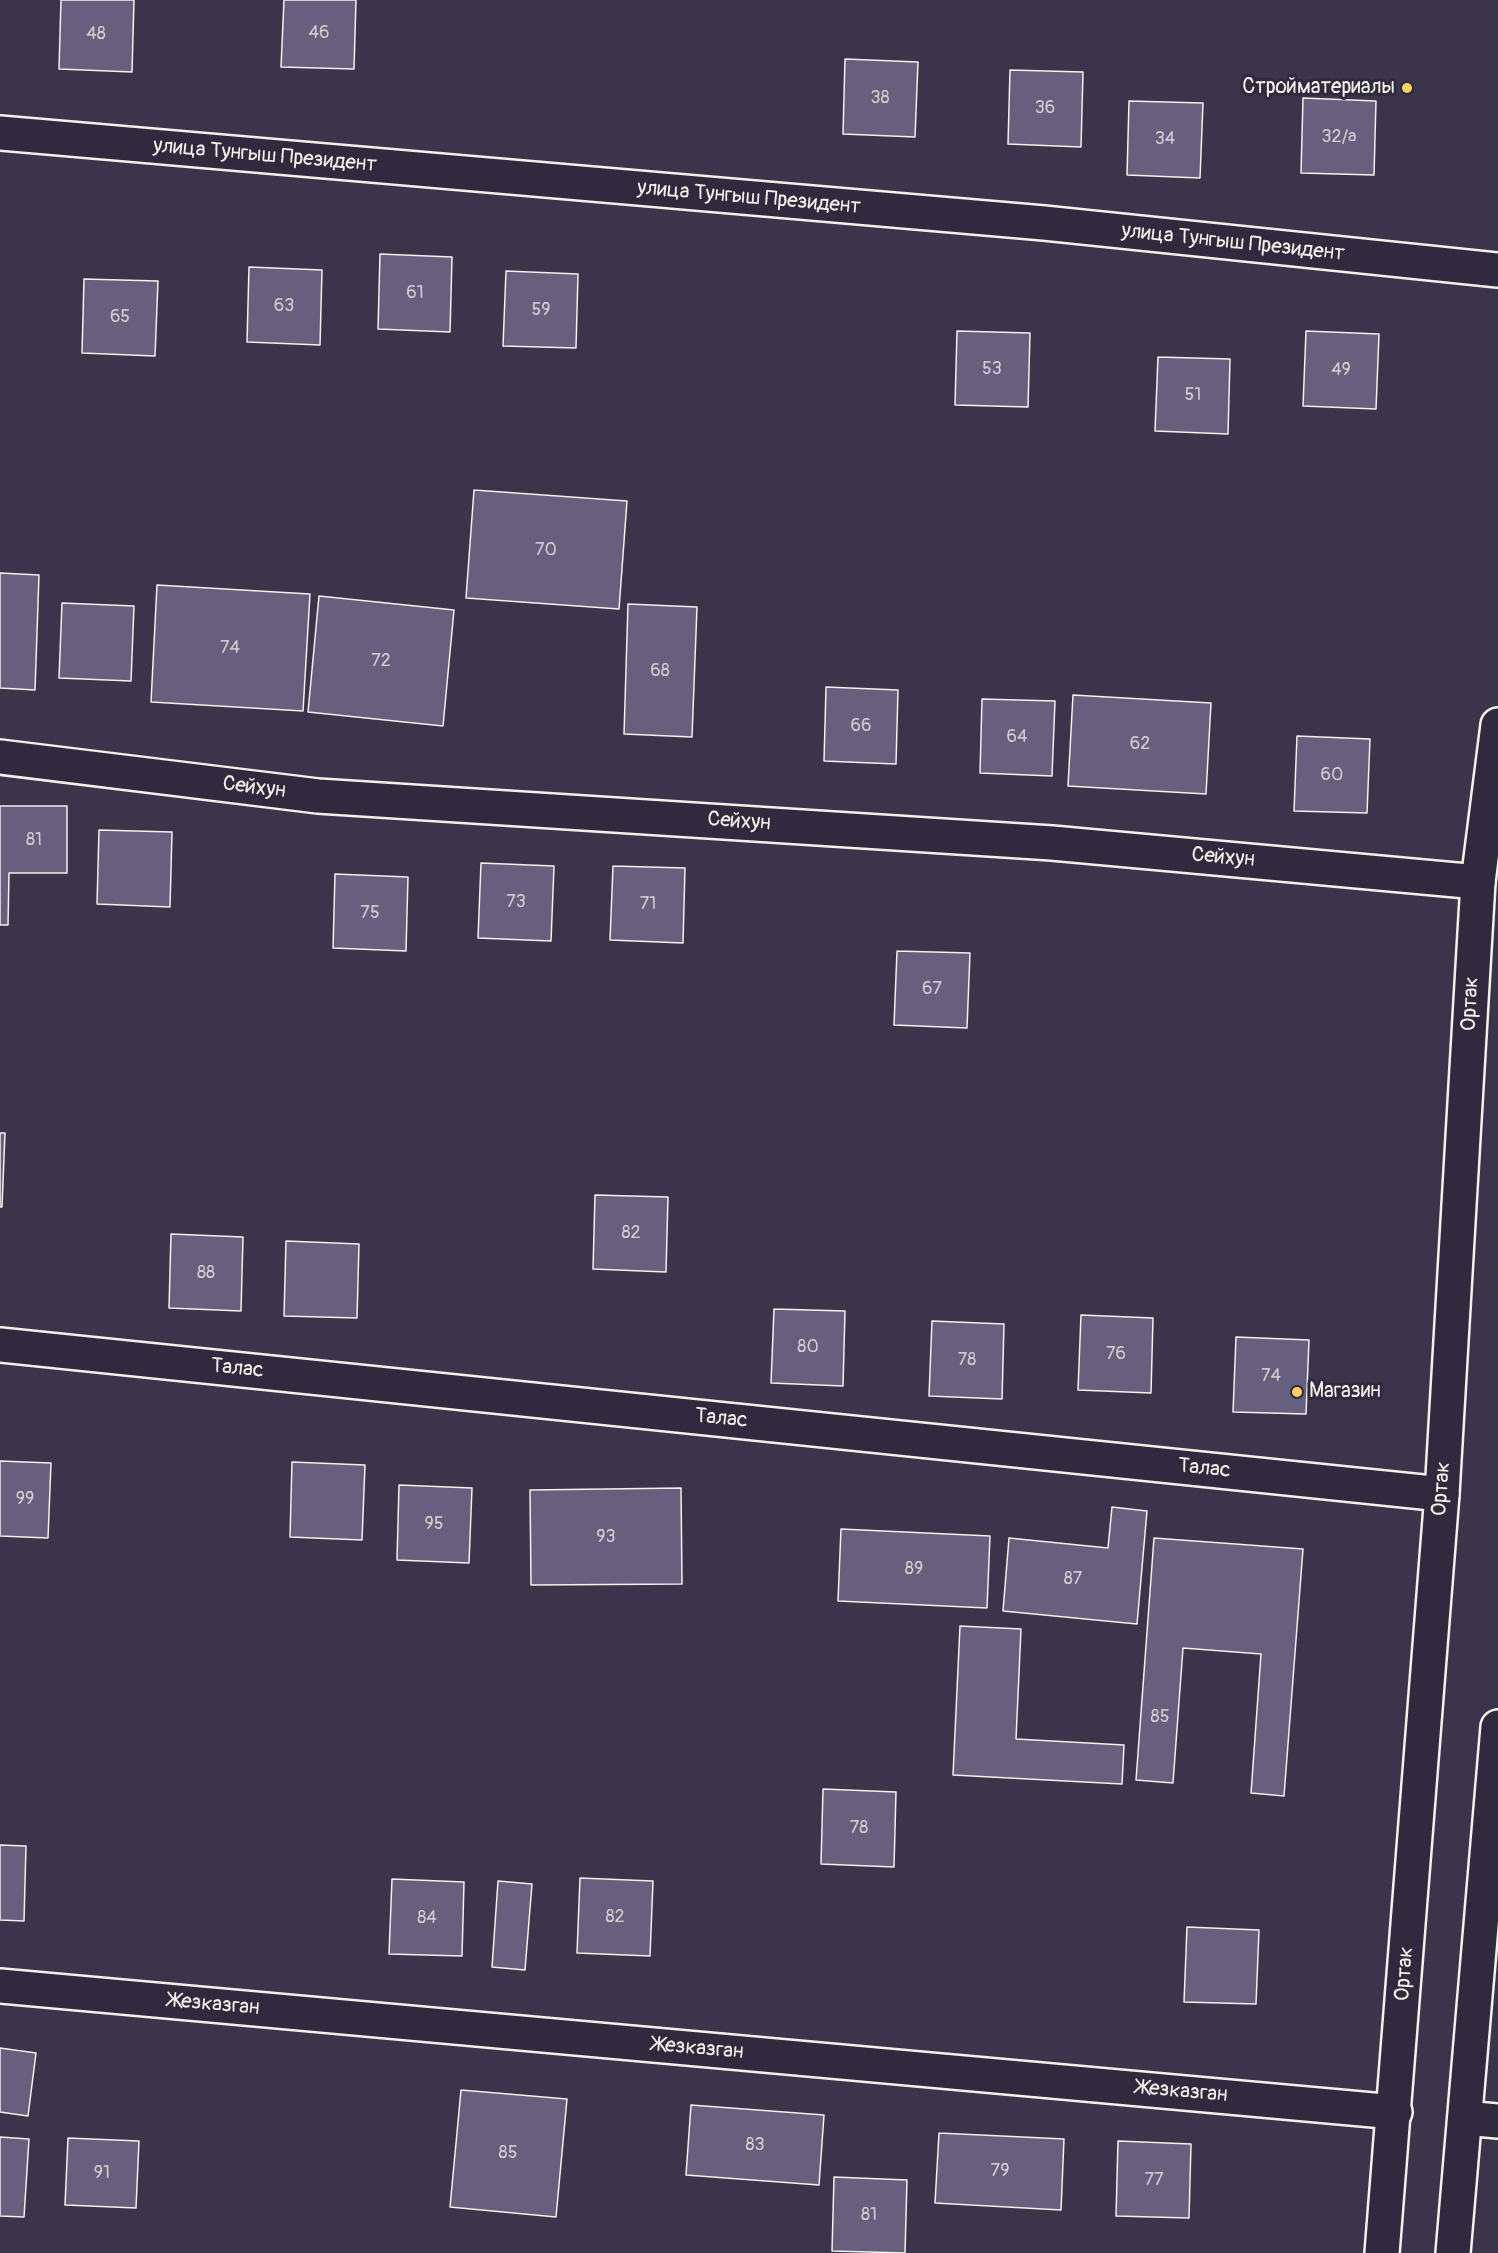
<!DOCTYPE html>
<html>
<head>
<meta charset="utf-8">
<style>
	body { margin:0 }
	canvas { display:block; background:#3a354a }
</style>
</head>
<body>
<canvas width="1498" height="2253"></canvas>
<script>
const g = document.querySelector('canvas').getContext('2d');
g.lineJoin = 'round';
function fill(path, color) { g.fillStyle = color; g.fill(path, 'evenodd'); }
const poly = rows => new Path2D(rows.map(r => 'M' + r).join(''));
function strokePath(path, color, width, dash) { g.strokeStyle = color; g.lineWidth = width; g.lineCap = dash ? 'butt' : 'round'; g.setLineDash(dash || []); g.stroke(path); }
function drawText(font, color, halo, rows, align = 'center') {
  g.font = font + ' Pangolin,sans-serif'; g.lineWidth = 6; g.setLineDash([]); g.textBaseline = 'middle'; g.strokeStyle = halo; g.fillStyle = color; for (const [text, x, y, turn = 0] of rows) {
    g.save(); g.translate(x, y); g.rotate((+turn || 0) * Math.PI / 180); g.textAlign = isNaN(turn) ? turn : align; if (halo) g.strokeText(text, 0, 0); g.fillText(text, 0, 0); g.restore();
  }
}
const building = poly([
	[61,0,134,0,132,72,59,69,61,0],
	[284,0,356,0,354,69,281,67,284,0],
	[845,59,918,62,915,137,843,134,845,59],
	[1010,70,1083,72,1081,147,1008,144,1010,70],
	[1303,98,1376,101,1374,175,1301,173,1303,98],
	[1129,101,1203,103,1200,178,1127,175,1129,101],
	[380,254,452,257,450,332,378,329,380,254],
	[249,267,322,270,320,345,247,342,249,267],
	[506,271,578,274,576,348,503,346,506,271],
	[84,279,158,281,155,356,82,353,84,279],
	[957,331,1030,333,1028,407,955,405,957,331],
	[1306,331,1379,334,1376,409,1303,406,1306,331],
	[1158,357,1230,359,1228,434,1155,431,1158,357],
	[474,490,627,501,619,609,466,598,474,490],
	[0,573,39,575,35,690,0,688,0,573],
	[157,585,310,594,303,711,151,702,157,585],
	[319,596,454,610,443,726,308,712,319,596],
	[62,603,134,606,131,681,59,678,62,603],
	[628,604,697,607,692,737,624,734,628,604],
	[826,687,898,690,896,764,824,761,826,687],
	[1073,695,1211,703,1206,794,1068,786,1073,695],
	[982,699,1055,701,1052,776,980,773,982,699],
	[1297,736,1370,739,1367,813,1294,811,1297,736],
	[0,806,67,806,67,873,9,873,8,925,0,925,0,806],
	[99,830,172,832,170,907,97,904,99,830],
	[481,863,554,866,551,941,478,938,481,863],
	[613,866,685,868,683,943,610,940,613,866],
	[335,874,408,877,406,951,333,948,335,874],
	[897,951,970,953,967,1028,894,1025,897,951],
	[0,1133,5,1133,2,1207,0,1207,0,1133],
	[595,1195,668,1197,666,1272,593,1269,595,1195],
	[171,1234,243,1237,241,1311,169,1308,171,1234],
	[286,1241,359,1244,357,1318,284,1316,286,1241],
	[774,1309,845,1311,843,1386,771,1383,774,1309],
	[1081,1315,1153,1318,1151,1393,1078,1390,1081,1315],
	[932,1321,1004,1324,1002,1399,929,1396,932,1321],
	[1236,1337,1309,1340,1306,1414,1233,1412,1236,1337],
	[0,1461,51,1463,48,1538,0,1536,0,1461],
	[292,1462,365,1465,362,1540,290,1537,292,1462],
	[399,1485,472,1488,469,1563,397,1560,399,1485],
	[681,1488,682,1584,531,1585,530,1490,681,1488],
	[1112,1507,1147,1511,1137,1624,1003,1611,1009,1538,1108,1548,1112,1507],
	[841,1529,990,1536,987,1608,838,1601,841,1529],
	[1154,1538,1303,1549,1284,1796,1251,1793,1261,1654,1183,1648,1173,1783,1136,1780,1154,1538],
	[960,1626,1021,1629,1016,1739,1124,1745,1122,1784,953,1775,960,1626],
	[823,1789,896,1792,894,1867,821,1864,823,1789],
	[0,1845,26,1846,24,1921,0,1920,0,1845],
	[580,1878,653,1881,650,1956,577,1953,580,1878],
	[392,1879,464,1882,462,1956,389,1954,392,1879],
	[498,1881,532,1884,525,1970,492,1967,498,1881],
	[1187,1927,1259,1930,1256,2004,1184,2002,1187,1927],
	[0,2048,36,2053,28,2116,0,2112,0,2048],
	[461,2090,567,2099,556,2217,450,2207,461,2090],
	[691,2105,824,2115,819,2185,686,2175,691,2105],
	[939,2133,1064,2139,1061,2210,935,2203,939,2133],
	[0,2137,29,2139,24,2217,0,2216,0,2137],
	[68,2138,139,2141,136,2208,65,2205,68,2138],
	[1118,2141,1191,2144,1189,2218,1116,2216,1118,2141],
	[834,2177,907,2180,905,2253,832,2251,834,2177]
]);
fill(building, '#66607e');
strokePath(building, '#f4f1e8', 1.5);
const minor = poly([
	[0,133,1044,223,1498,270],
	[0,757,318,796,1052,843,1478,882],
	[0,1345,1442,1494],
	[0,1986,1395,2112],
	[1465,2118,1498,2121]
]);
const tertiary = poly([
	[1382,2253,1442,1494,1478,882,1498,725],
	[1453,2253,1498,1727]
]);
strokePath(minor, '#f4f1e8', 38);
strokePath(tertiary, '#f4f1e8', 38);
strokePath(minor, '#2f2a3d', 33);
strokePath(tertiary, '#2f2a3d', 33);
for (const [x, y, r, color] of [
	[1407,88,6,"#ffd166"],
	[1297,1392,6,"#ffd166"]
]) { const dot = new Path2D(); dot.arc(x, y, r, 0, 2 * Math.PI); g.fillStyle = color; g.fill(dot); strokePath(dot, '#2f2a3d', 2); }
drawText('18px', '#d0cdce', null, [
	["46",319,33],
	["48",96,34],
	["38",880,98],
	["36",1045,108],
	["32/а",1339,137],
	["34",1165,139],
	["61",415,293],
	["63",284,306],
	["59",541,310],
	["65",120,317],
	["53",992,369],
	["49",1341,370],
	["51",1193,395],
	["70",546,550],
	["74",230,648],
	["72",381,661],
	["68",660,671],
	["66",861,726],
	["64",1017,737],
	["62",1140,744],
	["60",1332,775],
	["81",34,840],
	["73",516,902],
	["71",648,904],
	["75",370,913],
	["67",932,989],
	["82",631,1233],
	["88",206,1273],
	["80",808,1347],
	["76",1116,1354],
	["78",967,1360],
	["74",1271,1376],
	["99",25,1499],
	["95",434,1524],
	["93",606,1537],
	["89",914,1569],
	["87",1073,1579],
	["85",1160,1717],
	["78",859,1828],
	["82",615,1917],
	["84",427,1918],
	["83",755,2145],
	["85",508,2153],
	["79",1000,2171],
	["91",102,2173],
	["77",1154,2180],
	["81",869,2215]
]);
drawText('21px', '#f4f1e8', '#2f2a3d', [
	["Стройматериалы",1395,88],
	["Магазин",1309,1392,"left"]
], 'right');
drawText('21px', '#f4f1e8', '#2f2a3d', [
	["улица Тунгыш Президент",265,156,5],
	["улица Тунгыш Президент",749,198,5],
	["улица Тунгыш Президент",1233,243,6],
	["Сейхун",254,788,7],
	["Сейхун",739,822,4],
	["Сейхун",1223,858,5],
	["Ортак",1471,1004,-87],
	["Талас",237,1369,6],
	["Талас",721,1419,6],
	["Талас",1204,1469,6],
	["Ортак",1442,1489,-86],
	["Ортак",1405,1974,-86],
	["Жезказган",214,2005,5],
	["Жезказган",698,2049,5],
	["Жезказган",1182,2092,5]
]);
</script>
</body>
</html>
